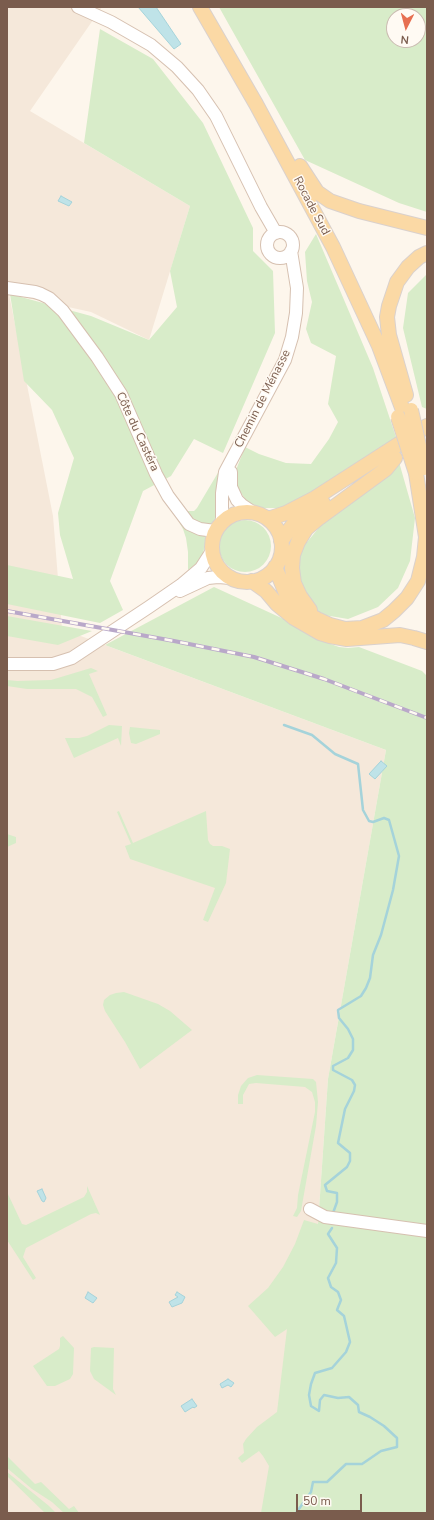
<!DOCTYPE html>
<html>
<head>
<meta charset="utf-8">
<style>
	body { margin:0 }
	#map { position:relative; width:434px; height:1520px; overflow:hidden; background:#fdf6ec; font-family:"Nunito Sans",sans-serif }
	canvas { display:block }
	.frame { position:absolute; inset:0; border:8px solid #7a5c4d; pointer-events:none }
	.north { position:absolute; left:386px; top:8px; width:40px; height:40px; box-sizing:border-box; background:#fffaf3; border:1px solid #cabbb1; border-radius:50%; rotate:186deg; font-size:11px; font-weight:700; line-height:16px; text-align:center; color:#7a5c4d }
	.north::after { content:''; display:block; margin:auto; width:14px; height:18px; background:#e76f51; clip-path:polygon(50% 0,100% 100%,50% 72%,0 100%) }
	.scale { position:absolute; left:296px; top:1494px; width:66px; height:18px; box-sizing:border-box; border:2px solid #7a5c4d; border-top:0; padding-left:5px; font-size:12px; line-height:14px; white-space:nowrap; color:#7a5c4d; -webkit-text-stroke:3px #fffaf3; paint-order:stroke }
</style>
</head>
<body>
<div id="map">
<canvas width="434" height="1520"></canvas>
<div class="frame"></div>
<div class="north">N</div>
<div class="scale">50 m</div>
</div>
<script>
const g = document.querySelector('canvas').getContext('2d');
g.lineJoin = 'round';
function fill(path, color) { g.fillStyle = color; g.fill(path, 'evenodd'); }
const poly = rows => new Path2D(rows.map(r => 'M' + r).join(''));
function strokePath(path, color, width, dash) { g.strokeStyle = color; g.lineWidth = width; g.lineCap = dash ? 'butt' : 'round'; g.setLineDash(dash || []); g.stroke(path); }
function drawText(font, color, halo, rows, align = 'center') {
  g.font = font + ' "Nunito Sans",sans-serif'; g.lineWidth = 3; g.setLineDash([]); g.textBaseline = 'middle'; g.strokeStyle = halo; g.fillStyle = color; for (const [text, x, y, turn = 0] of rows) {
    g.save(); g.translate(x, y); g.rotate((+turn || 0) * Math.PI / 180); g.textAlign = isNaN(turn) ? turn : align; if (halo) g.strokeText(text, 0, 0); g.fillText(text, 0, 0); g.restore();
  }
}
fill(poly([
	[7,7,102,7,30,111,190,206,149,340,91,312,9,294,53,516,62,629,386,750,328,1079,318,1224,282,1513,7,1513]
]), '#f5e8da');
fill(poly([
	[219,7,427,7,427,212,399,203,305,160],
	[394,16,418,16,418,40,394,40],
	[100,29,153,59,203,123,253,228,253,251,273,271,275,333,223,453,194,439,171,476,143,491,110,581,123,610,100,623,7,604,7,565,73,579,60,535,58,513,74,458,52,410,24,381,10,294,91,316,149,340,177,307,170,271,190,206,84,143],
	[316,234,373,368,396,437,300,502,278,508,262,508,247,502,238,488,236,470,245,447,259,454,286,463,311,464,329,439,338,422,328,404,336,356,311,343,306,329,312,302,307,281,305,252],
	[427,274,427,409,422,407,403,328,408,293],
	[399,462,415,518,410,561,398,588,378,607,348,619,318,614,298,596,296,566,303,547,331,513],
	[219,471,218,514,211,525,203,527,186,516,187,511,194,511,197,508],
	'219 546a26 26 0 1 1 52 0a26 26 0 1 1-52 0Z',
	[179,522,207,534,202,559,188,570,188,552,186,538,183,529],
	[214,587,288,621,317,639,339,647,348,648,359,647,422,671,427,676,427,1513,261,1513,269,1466,263,1456,259,1451,242,1463,238,1458,244,1453,243,1444,246,1439,257,1427,277,1412,287,1329,275,1337,248,1306,268,1288,283,1267,295,1244,304,1220,318,1224,328,1079,386,750,105,645],
	[7,616,92,631,58,645,7,636],
	[91,668,98,671,89,674,107,715,103,717,92,697,76,689,27,689,7,686,7,680,17,681,51,680],
	[109,725,122,726,121,746,118,738,74,758,65,738,79,738,87,736],
	[130,727,160,730,160,734,136,744,131,743,129,733],
	[119,811,133,843,206,811,208,840,210,844,213,846,222,846,230,849,226,883,208,922,203,920,215,888,130,859,125,846,131,844,117,812],
	[7,834,16,837,16,843,7,847],
	[124,992,158,1004,170,1011,192,1030,140,1069,125,1042,105,1011,103,1005,104,1000,110,995,116,993],
	[257,1075,313,1079,316,1082,318,1102,316,1126,301,1211,297,1217,293,1216,297,1208,298,1195,315,1112,315,1102,312,1092,305,1087,256,1083,249,1084,243,1095,243,1104,238,1104,238,1095,241,1086,248,1078],
	[87,1186,100,1215,96,1213,91,1214,26,1248,23,1257,36,1278,33,1280,7,1240,7,1192,22,1224,26,1225,84,1197,87,1192],
	[63,1336,74,1348,73,1374,70,1379,55,1386,47,1386,33,1366,59,1349,60,1346,60,1338],
	[94,1347,114,1348,113,1389,116,1395,94,1379,90,1371,91,1348],
	[7,1456,35,1484,41,1482,69,1509,74,1506,79,1513,64,1513,52,1502,32,1489,7,1468],
	[7,1472,49,1506,56,1513,45,1513,7,1476]
]), '#d8ecc9');
const water = poly([
	[138,7,156,7,181,44,174,49,138,7],
	[61,196,72,202,69,206,58,201,61,196],
	[381,761,387,766,375,779,369,774,381,761],
	[42,1189,46,1198,44,1202,42,1201,37,1191,42,1189],
	[88,1292,97,1298,93,1303,85,1298,88,1292],
	[177,1292,185,1297,182,1303,172,1307,169,1302,178,1297,175,1295,177,1292],
	[228,1379,234,1383,231,1387,228,1385,222,1388,220,1384,228,1379],
	[192,1399,197,1406,194,1408,193,1407,185,1412,181,1406,192,1399]
]);
fill(water, '#bfe3e8');
strokePath(water, '#a5d3da', 1);
strokePath(poly([
	[284,725,312,735,335,754,358,764,363,810,369,821,373,822,384,818,389,820,399,856,393,890,381,935,373,955,370,978,366,988,361,996,338,1010,339,1018,348,1029,353,1039,353,1050,348,1058,333,1066,333,1070,352,1080,355,1085,354,1091,345,1109,338,1143,350,1153,350,1161,347,1167,325,1185,327,1191,337,1193,337,1202,333,1213,334,1215],
	[296,1513,311,1492,313,1482,327,1482,346,1464,362,1464,381,1451,397,1447,397,1438,384,1426,370,1417,359,1412,358,1405,349,1397,338,1398,324,1395,320,1400,319,1411,311,1406,309,1395,311,1384,315,1373,332,1368,346,1352,350,1342,344,1316,337,1310,341,1300,338,1292,331,1287,328,1278,336,1263,337,1248,328,1234,332,1228]
]), '#a5d3da', 2.5);
const secondary = poly([
	[78,7,111,22,151,45,177,67,198,90,216,116,261,207,276,233],
	'267 245a13 13 0 1 1 26 0a13 13 0 1 1-26 0Z',
	[7,288,35,292,41,294,49,298,63,311,97,357,121,394,156,474,168,496,189,524,200,529,215,531],
	[231,472,231,487,237,500,242,505,254,513],
	[222,522,222,493,225,472,285,360,292,337,296,313,297,288,291,251],
	[180,591,208,578,218,577,231,578],
	[7,664,53,664,72,658,149,607,181,585,201,568,212,551],
	[310,1209,325,1217,427,1231]
]);
const primary = poly([
	[200,7,256,104,333,247,379,346,404,413],
	[300,166,317,192,330,201,359,211,427,228],
	[406,395,389,335,387,317,389,306,397,282,408,267,419,257,427,253],
	'212 547a35 35 0 1 1 70 0a35 35 0 1 1-70 0Z',
	[268,519,286,513,315,498,427,426],
	[281,541,295,522,323,503],
	[275,567,287,596,296,607,317,619,330,625,345,629,362,628,383,620,394,611,407,598,418,581,424,557,426,537,416,473],
	[252,581,266,591,277,604,294,618,320,633,330,636,347,639,400,635,414,638,427,642],
	[310,610,300,596,294,583,292,568,293,555,298,542,306,529,319,518,386,469,395,458]
]);
strokePath(secondary, '#d6c0b0', 14);
strokePath(primary, '#dad1cd', 16);
strokePath(secondary, '#fff', 12);
strokePath(primary, '#fbd9a5', 14);
const rail = poly([
	[7,611,174,641,254,657,324,679,427,718]
]);
strokePath(rail, '#b9a8c9', 4);
strokePath(rail, '#fffaf3', 2.5, [8]);
const primaryBridge = poly([
	[411,410,424,468],
	[398,417,416,473]
]);
strokePath(primaryBridge, '#dad1cd', 16, []);
strokePath(primaryBridge, '#fbd9a5', 14);
drawText('12px', '#7a5c4d', '#fffaf3', [
	["Rocade Sud",311,206,62],
	["Chemin de Ménasse",263,399,-63],
	["Côte du Castéra",137,432,65]
]);
</script>
</body>
</html>
